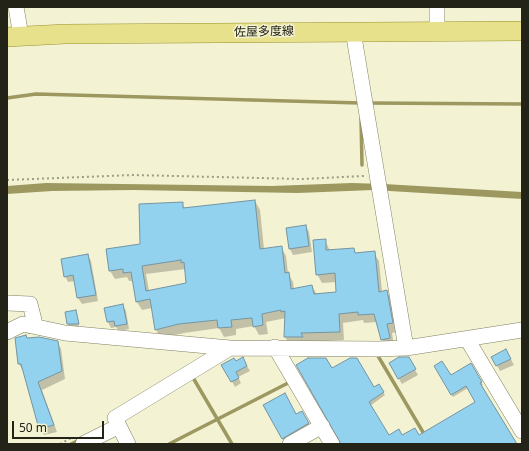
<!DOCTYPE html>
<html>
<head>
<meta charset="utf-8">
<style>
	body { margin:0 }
	#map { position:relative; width:529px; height:451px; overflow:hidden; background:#f3f2d3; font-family:"Noto Sans",sans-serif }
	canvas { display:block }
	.frame { position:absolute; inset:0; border:8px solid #232317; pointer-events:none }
	.scale { position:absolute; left:12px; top:421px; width:92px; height:18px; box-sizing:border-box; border:2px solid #232317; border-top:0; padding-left:5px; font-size:12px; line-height:14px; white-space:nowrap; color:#232317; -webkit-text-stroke:3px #f3f2d3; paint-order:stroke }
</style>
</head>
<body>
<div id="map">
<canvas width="529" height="451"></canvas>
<div class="frame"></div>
<div class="scale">50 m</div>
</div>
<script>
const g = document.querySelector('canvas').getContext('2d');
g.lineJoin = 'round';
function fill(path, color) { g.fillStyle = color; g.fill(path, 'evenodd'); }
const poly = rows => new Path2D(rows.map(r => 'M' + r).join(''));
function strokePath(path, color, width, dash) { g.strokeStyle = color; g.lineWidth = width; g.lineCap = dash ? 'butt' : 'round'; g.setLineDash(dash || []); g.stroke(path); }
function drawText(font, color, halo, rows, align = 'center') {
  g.font = font + ' "Noto Sans","Noto Sans JP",sans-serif'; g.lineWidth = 3; g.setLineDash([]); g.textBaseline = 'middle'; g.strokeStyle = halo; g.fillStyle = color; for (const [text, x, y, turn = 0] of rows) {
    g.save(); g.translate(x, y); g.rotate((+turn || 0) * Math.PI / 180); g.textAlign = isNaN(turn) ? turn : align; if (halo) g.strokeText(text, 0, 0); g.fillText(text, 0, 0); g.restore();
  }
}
fill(poly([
	[46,183,272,186,352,183,384,184,522,192,522,199,373,190,298,193,133,190,52,191,7,194,7,186]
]), '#9c9860');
fill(poly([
	[255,201,260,210,264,249,281,247,286,256,288,273,293,282,294,289,312,286,317,295,338,293,337,282,322,283,317,274,325,240,330,251,354,250,356,254,374,253,379,261,382,292,387,292,392,300,397,332,392,333,394,347,387,348,382,339,377,322,364,323,363,320,343,323,344,340,305,342,290,345,285,337,286,318,266,322,268,334,259,335,254,326,236,329,236,335,224,337,219,328,184,333,161,338,156,330,152,308,142,310,137,302,133,281,129,281,127,277,115,279,110,271,142,245,182,203,185,209],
	[186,269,187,284,149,291,146,274],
	[306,226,309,232,312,252,293,255,290,249,287,229],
	[88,255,91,261,98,301,82,304,78,298,75,281,68,282,65,276],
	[123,305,126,311,129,329,119,331,116,327,111,328,108,322,106,309],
	[76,311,79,327,70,327,68,324],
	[27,339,57,341,61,349,65,379,42,390,57,432,44,435,40,428,23,371,19,364],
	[506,350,514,365,500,371,492,357],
	[408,358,418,375,402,384,390,364],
	[243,359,250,371,238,377,241,383,235,387,223,365,235,363],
	[471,365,483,385,481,386,515,444,341,444,332,370,373,388,379,385,385,395,370,406,389,437,418,437,477,402,468,388,453,397,435,366,451,376],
	[264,406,296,415,302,412,312,429,286,444]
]), '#0003');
strokePath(poly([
	[7,98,36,94,360,103],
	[369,103,522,104],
	[361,119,362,165],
	[378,356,430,444],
	[192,376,232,444],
	[71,444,79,440],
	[169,444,290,382]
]), '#9c9860', 3.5);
const building = poly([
	[255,200,260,249,282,246,285,273,289,272,291,289,312,285,314,294,336,292,335,273,316,275,313,240,326,239,326,250,354,248,355,253,375,251,379,292,387,290,393,323,387,324,390,338,381,340,374,314,358,315,358,312,339,314,340,332,301,333,303,337,284,337,285,311,281,312,281,310,262,314,263,325,253,327,252,318,231,320,232,327,218,328,217,320,179,324,155,330,150,299,136,302,131,272,123,273,123,269,109,271,106,249,140,244,139,204,183,202,183,208,255,200],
	[181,260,181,263,184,262,186,283,146,291,142,266,181,260],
	[306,225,309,246,289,249,286,228,306,225],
	[88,254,96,295,77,298,73,275,64,277,61,259,88,254],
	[123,304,127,324,115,326,114,321,107,322,104,308,123,304],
	[76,310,79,324,67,324,65,312,76,310],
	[26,335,27,338,39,337,58,341,62,371,38,382,54,425,39,429,21,364,18,364,15,338,26,335],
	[506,349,511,359,496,366,491,357,506,349],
	[243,357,247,366,236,372,239,378,231,382,221,365,234,358,236,361,243,357],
	[399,357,409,357,416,369,398,379,389,363,399,357],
	[308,358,326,358,332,368,350,358,357,358,374,387,379,384,384,392,369,402,389,435,399,429,402,435,415,428,419,435,475,402,466,386,451,395,434,366,442,361,451,375,471,363,482,382,480,383,517,444,341,444,296,365,308,358],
	[285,393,296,414,302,411,309,423,282,439,263,405,285,393]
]);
fill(building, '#92d2ee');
strokePath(building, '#7494a2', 1);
const minor = poly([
	[16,7,21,36],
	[437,7,437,30],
	[353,31,406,348],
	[7,303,30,304,34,320,31,326],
	[7,332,23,324,65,333,230,348,378,349,406,348,522,330],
	[467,339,522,431],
	[275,347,332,444],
	[83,444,119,426],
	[128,444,115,418,230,348],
	[290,444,322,426]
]);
const major = poly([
	[7,37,65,34,522,31]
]);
strokePath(minor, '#818063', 16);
strokePath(major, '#989230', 20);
strokePath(poly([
	[7,180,133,175,302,179,364,176],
	[60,444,71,438]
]), '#9d9c85', 2, [2, 3]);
strokePath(minor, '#fff', 15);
strokePath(major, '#e7e18b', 19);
drawText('12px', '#232317', '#f3f2d3', [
	["佐屋多度線",264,32,-1]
]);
</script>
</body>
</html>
